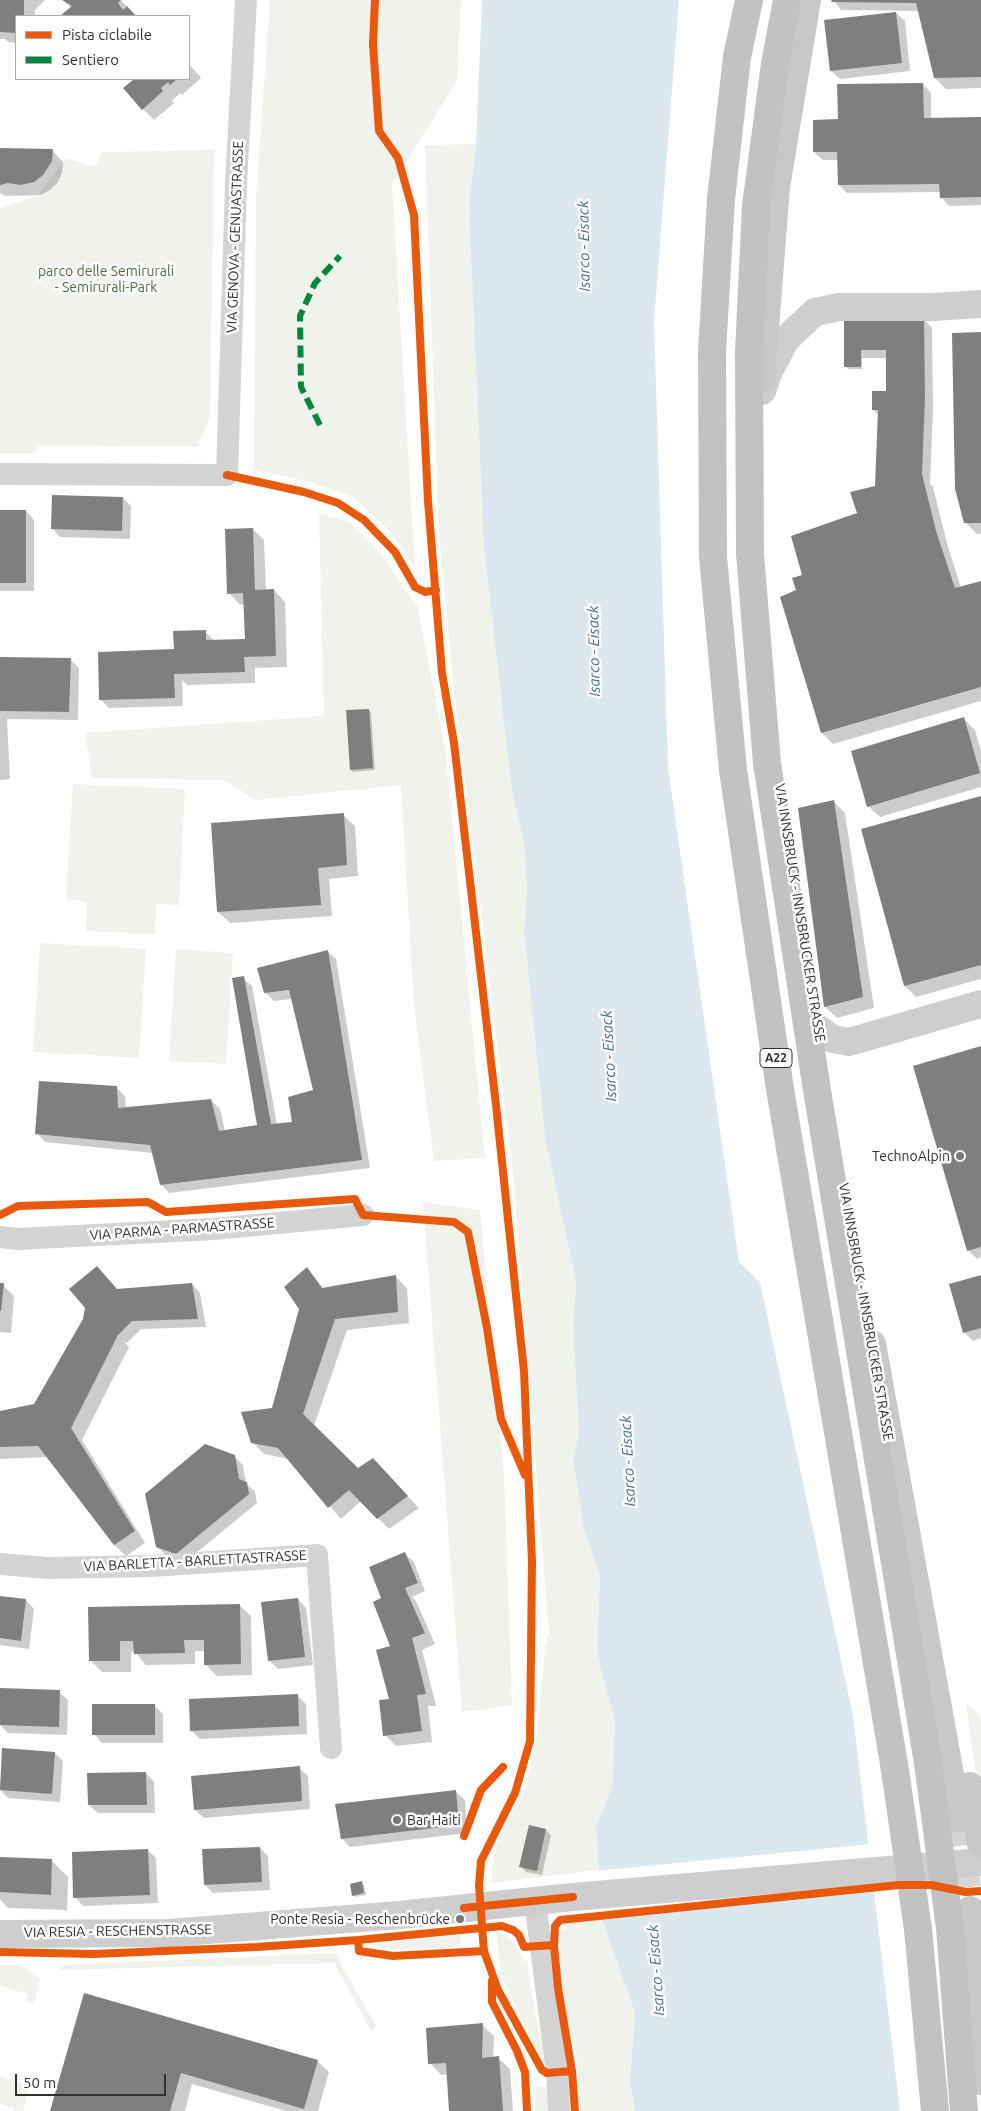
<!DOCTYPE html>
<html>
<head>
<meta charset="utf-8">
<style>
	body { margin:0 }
	#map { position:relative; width:981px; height:2111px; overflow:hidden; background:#fff; font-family:Ubuntu,sans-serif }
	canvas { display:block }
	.legend { position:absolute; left:15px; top:15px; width:175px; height:65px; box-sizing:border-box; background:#fff; border:1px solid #acacac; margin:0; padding:6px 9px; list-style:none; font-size:15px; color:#303030 }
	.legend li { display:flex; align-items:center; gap:10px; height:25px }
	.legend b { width:25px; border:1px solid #acacac }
	.scale { position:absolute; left:15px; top:2074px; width:151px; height:22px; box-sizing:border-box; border:2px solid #303030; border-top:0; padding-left:6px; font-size:15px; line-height:18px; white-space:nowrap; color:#303030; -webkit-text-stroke:4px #fff; paint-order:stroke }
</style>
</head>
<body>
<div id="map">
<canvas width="981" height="2111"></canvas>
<ul class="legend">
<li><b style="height:6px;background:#e8590c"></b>Pista ciclabile</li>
<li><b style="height:6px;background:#00873e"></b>Sentiero</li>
</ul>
<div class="scale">50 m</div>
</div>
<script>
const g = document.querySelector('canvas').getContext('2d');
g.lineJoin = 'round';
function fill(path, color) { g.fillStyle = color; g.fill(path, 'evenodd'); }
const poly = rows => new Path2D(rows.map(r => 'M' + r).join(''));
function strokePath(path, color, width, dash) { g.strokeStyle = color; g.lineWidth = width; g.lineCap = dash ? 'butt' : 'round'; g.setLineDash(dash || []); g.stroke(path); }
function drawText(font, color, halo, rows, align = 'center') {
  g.font = font + ' Ubuntu,sans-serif'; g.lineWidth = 5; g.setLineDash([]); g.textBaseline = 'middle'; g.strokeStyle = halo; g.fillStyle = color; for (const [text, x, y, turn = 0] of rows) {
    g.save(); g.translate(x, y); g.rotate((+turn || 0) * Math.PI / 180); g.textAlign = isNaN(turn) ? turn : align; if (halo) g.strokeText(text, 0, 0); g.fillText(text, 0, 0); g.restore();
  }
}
fill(poly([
	[270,0,461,0,457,81,392,184,415,568,389,530,353,497,311,482,254,470,256,197],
	[476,144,469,206,512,791,524,842,527,891,524,931,545,1138,576,1281,573,1329,579,1432,573,1460,584,1529,600,1576,597,1654,615,1721,612,1787,596,1826,599,1870,491,1883,494,1851,507,1820,524,1792,536,1744,545,1647,549,1634,514,1182,454,690,439,534,425,145],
	[214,150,210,417,197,447,37,445,36,453,0,453,0,209,39,194,66,158,95,167,102,152],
	[319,514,348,521,376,548,417,605,445,748,485,1158,434,1161,414,1005,401,785,256,800,224,780,92,778,85,733,324,716],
	[73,784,185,789,179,905,156,904,155,934,86,931,87,901,66,899],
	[40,943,146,949,139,1058,33,1052],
	[176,949,233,953,226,1064,169,1061],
	[423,1202,480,1210,504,1477,512,1705,462,1712],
	[966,1702,981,1717,981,1779,975,1769],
	[602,1919,635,2013,630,2081,635,2111,580,2111,576,2054,569,2031,562,1997,558,1932,567,1929,567,1922],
	[496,1931,508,1937,516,1946,524,1961,528,1961,529,1978,545,2061,539,2056,501,1974],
	[460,1935,461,1945,438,1950,396,1949,368,1944],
	[335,1953,339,1957,339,1961,376,2025,375,2028,371,2031,334,1963,59,1970,61,1965],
	[0,1965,21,1965,40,1979,34,2004,26,2001,28,1994,0,1986],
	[0,2076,29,2086,23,2111,13,2111,14,2108,0,2104],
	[547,2086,549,2111,535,2111,534,2087]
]), '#f0f3ec');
fill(poly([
	[482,0,679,0,654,321,668,768,739,1262,760,1282,853,1716,900,2111,635,2111,630,2081,635,2013,602,1919,596,1826,612,1787,615,1721,597,1654,600,1576,584,1529,573,1460,579,1432,573,1329,576,1281,545,1138,524,931,527,891,524,842,512,791,484,546,469,206,476,144]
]), '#dce8f0');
fill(poly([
	[871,1844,876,1892,599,1919,596,1871]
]), '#fff');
fill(poly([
	[0,0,45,0,35,10,35,16,16,16,16,43,8,42,5,39,0,39],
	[63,0,121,0,135,16,62,16,71,8],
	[833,0,981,0,981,88,946,89,935,78,919,11,841,10],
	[896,13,905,21,910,71,840,79,831,71],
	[189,64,201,78,182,95,180,93,172,101,174,103,154,120,143,109,133,79,189,79],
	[923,84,931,93,931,119,981,119,981,205,949,206,941,197,941,192,847,193,839,185,839,160,823,160,814,152,839,121],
	[0,150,52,150,63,162,62,173,58,182,50,190,41,195,5,196,0,193],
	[924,319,932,328,933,408,930,484,933,487,947,543,961,588,981,582,981,701,833,744,822,733,781,598,797,590,803,576,859,513,878,487,879,415,873,410,887,393,887,358,862,358,862,369,848,369,846,367,846,320],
	[981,334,981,534,977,534,966,523],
	[123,498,131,506,130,539,60,537,52,528],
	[0,511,26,511,34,520,34,591,0,591],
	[253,529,264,540,266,591,274,590,285,602,287,667,255,668,255,683,187,685,182,680,183,706,109,708,101,700,173,651,205,632,215,641,246,640,245,604,240,605,229,593],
	[70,659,79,668,78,720,7,719,10,779,0,780,0,697],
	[369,710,371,712,375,770,353,772,351,770],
	[963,718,975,730,981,751,981,787,880,817,868,806],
	[981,798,981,979,916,997,905,986],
	[834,802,845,813,874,1008,837,1018,825,1007,799,809],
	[343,815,355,826,358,876,329,879,332,916,230,923,218,912],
	[327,951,336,959,370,1168,169,1193,161,1184,153,1153,45,1142,37,1133,116,1087,125,1096,126,1108,211,1100,220,1109,225,1131,259,1126,243,978,252,986,277,1125,293,1123,314,1091,292,999,274,1001,265,992],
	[981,1047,981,1257,977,1259,968,1250],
	[307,1269,324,1289,396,1277,407,1288,409,1323,347,1330,314,1426,358,1470,384,1471,419,1508,389,1529,361,1501,341,1519,289,1459,264,1454,252,1442,273,1410,300,1308],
	[981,1276,981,1338,973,1341,964,1332],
	[0,1284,3,1285,14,1296,11,1333,0,1332],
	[192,1284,200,1293,206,1327,141,1329,127,1343,123,1340,129,1347,82,1440,145,1543,126,1556,114,1545,48,1457,0,1459,0,1412,34,1405,84,1320,117,1290],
	[234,1456,243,1465,246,1483,255,1492,257,1503,185,1562,166,1555,157,1547],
	[405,1554,414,1562,425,1591,412,1597,416,1601,435,1644,422,1650,436,1706,428,1706,432,1742,396,1746,385,1735,390,1700,391,1646,383,1599],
	[0,1597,26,1600,34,1609,29,1649,0,1645],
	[298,1599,306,1608,313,1665,278,1669,269,1660],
	[239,1605,251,1616,252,1675,217,1676,205,1664,205,1651,195,1651,195,1664,146,1665,135,1652,131,1652,131,1672,102,1672,91,1661,90,1608],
	[0,1690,59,1692,68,1700,67,1735,8,1733,0,1725],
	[297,1695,306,1704,307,1734,200,1739,192,1731],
	[154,1705,163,1714,163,1743,102,1743,94,1734],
	[3,1749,55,1753,63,1761,60,1802,8,1798,0,1790],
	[299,1768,308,1776,310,1809,204,1818,195,1810],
	[146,1773,154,1782,155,1813,98,1813,89,1805],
	[456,1792,465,1800,467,1833,350,1847,342,1838],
	[546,1830,551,1835,542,1875,526,1872,521,1866],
	[260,1848,268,1856,270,1890,213,1893,205,1885],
	[148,1850,156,1858,158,1903,83,1906,75,1897],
	[0,1859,52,1861,68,1877,67,1910,8,1908,0,1899],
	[362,1883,364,1885,366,1895,356,1897,353,1895],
	[85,1995,317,2061,329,2072,318,2111,286,2111,192,2084,185,2111,51,2111],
	[482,2025,494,2036,493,2058,498,2058,510,2069,513,2111,451,2111,448,2074,441,2075,430,2063]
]), '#0003');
fill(poly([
	[0,0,24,0,24,16,16,16,16,33,0,32],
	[62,0,121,0,118,3,123,10,127,6,136,16,60,16,72,6],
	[832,0,981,0,981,77,934,78,916,3,831,2],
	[896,12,902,63,830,71,824,20],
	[134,79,177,79,170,85,168,82,161,88,163,91,142,110,123,88],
	[923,83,924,118,981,117,981,197,940,198,939,184,838,185,837,152,813,152,813,120,838,119,837,84],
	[0,148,53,149,52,161,43,175,34,182,20,185,8,183,0,185],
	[844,318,924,318,925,398,922,474,936,531,955,588,981,581,981,687,821,733,780,597,796,590,792,578,802,575,791,536,857,513,850,492,875,486,878,410,872,410,872,391,886,391,886,350,861,350,861,367,844,367],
	[981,332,981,523,964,523,955,489,952,333],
	[52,495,123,497,122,531,51,529],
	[0,510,26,510,26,583,0,583],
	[253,528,255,590,274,589,276,656,244,657,245,672,174,674,175,698,99,700,98,652,174,649,173,631,206,630,206,640,245,639,243,593,227,594,225,529],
	[0,657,71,658,69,712,0,711],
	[369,709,373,768,350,770,346,710],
	[964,717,980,773,867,807,851,751],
	[981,796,981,965,904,986,861,829],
	[834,800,863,997,824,1007,798,808],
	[344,813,347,865,318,868,321,905,217,912,211,823],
	[328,950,362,1160,160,1185,150,1145,35,1134,39,1081,117,1086,118,1108,211,1099,219,1131,257,1125,232,978,244,976,271,1124,292,1122,288,1097,313,1090,289,990,264,993,257,968],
	[981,1046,981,1247,967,1251,913,1066],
	[97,1266,117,1289,192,1283,198,1319,132,1321,118,1335,71,1428,135,1531,114,1545,38,1446,0,1447,0,1411,34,1404,83,1319,85,1308,69,1289],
	[307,1267,322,1288,396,1275,398,1312,335,1319,303,1414,358,1468,373,1458,408,1496,377,1519,349,1490,328,1508,278,1448,251,1443,241,1412,272,1408,299,1309,284,1287],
	[981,1275,981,1328,963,1333,949,1284],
	[0,1283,4,1283,1,1311,0,1311],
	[205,1444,235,1455,239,1479,247,1482,249,1494,176,1554,156,1547,145,1494],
	[405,1552,418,1583,405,1588,425,1633,412,1638,426,1694,417,1695,422,1731,383,1736,379,1700,389,1699,376,1650,390,1646,373,1602,381,1598,369,1567],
	[0,1596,26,1599,21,1641,0,1638],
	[298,1598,305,1657,268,1661,261,1602],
	[240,1604,241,1664,204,1665,204,1640,184,1640,185,1653,134,1654,133,1641,120,1641,120,1661,89,1661,88,1607],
	[0,1688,60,1690,59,1727,0,1725],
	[298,1694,299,1726,190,1731,189,1699],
	[92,1704,155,1704,155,1735,92,1735],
	[2,1748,55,1752,52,1794,0,1790],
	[300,1766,302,1801,194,1810,191,1776],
	[146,1772,147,1805,88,1805,87,1773],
	[456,1790,459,1825,341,1839,335,1804],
	[529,1825,546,1829,537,1871,519,1867],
	[260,1847,262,1882,204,1885,202,1849],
	[148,1849,150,1895,73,1898,72,1852],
	[0,1857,52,1859,51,1895,0,1892],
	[362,1881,364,1893,352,1896,350,1884],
	[84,1993,318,2060,304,2109,181,2073,170,2111,50,2111],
	[483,2023,482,2058,499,2056,503,2111,449,2111,446,2063,428,2064,426,2028]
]), '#7f7f7f');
strokePath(poly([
	[958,1818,970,1910]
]), '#d6d6d6', 28, [28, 14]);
strokePath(poly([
	[0,474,227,475,236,183,246,0],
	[0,1237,18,1239,214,1229,363,1215],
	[0,1564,48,1568,151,1566,317,1555,331,1748],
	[535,1901,557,2072,559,2111]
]), '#d4d4d4', 22);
strokePath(poly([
	[762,391,768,373,786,339,815,312,839,307,934,307,981,304],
	[817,1028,833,1039,849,1042,981,1004],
	[0,1934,169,1933,399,1915,573,1897,981,1862]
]), '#cecece', 28);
strokePath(poly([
	[761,380,776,187,807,0],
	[872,1344,958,1818],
	[970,1786,981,1844],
	[970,1910,981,2081]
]), '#c8c8c8', 28);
strokePath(poly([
	[749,0,737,57,721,199,712,352,713,557,733,770,780,1089,895,1770,918,1929,935,2111],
	[787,0,775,64,756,206,749,352,750,554,767,763,817,1090,928,1763,950,1928,964,2111]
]), '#c2c2c2', 28);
strokePath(poly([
	[320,425,301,387,300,316,315,283,340,256]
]), '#00873e', 6, [12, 6]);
strokePath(poly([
	[375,0,373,44,379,131,398,158,414,215,428,501,442,673,454,743,496,1105,524,1371,532,1562,530,1741,515,1793,481,1861,479,1885,483,1939,484,1951,498,1990,542,2070,547,2073,572,2071],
	[227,475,304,492,338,503,364,520,395,552,415,587,425,592,436,590],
	[0,1215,18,1206,148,1202,166,1212,355,1199,363,1215,454,1222,468,1232,487,1328,501,1419,525,1475],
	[464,1836,481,1790,503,1767],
	[464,1908,573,1897],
	[358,1940,359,1951,393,1956,484,1951],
	[0,1952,94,1954,257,1947,358,1940,502,1926,513,1930,519,1935,524,1947,554,1945],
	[492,1981,492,2002,517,2051,525,2072,527,2111],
	[575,2111,572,2071,558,1988,554,1945,555,1926,560,1920,899,1885,931,1885,966,1892,981,1891]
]), '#e8590c', 8);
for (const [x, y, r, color] of [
	[960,1156,5,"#787878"],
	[397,1820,5,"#787878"],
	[460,1919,5,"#787878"]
]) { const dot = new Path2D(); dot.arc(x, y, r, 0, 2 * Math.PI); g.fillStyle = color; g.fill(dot); strokePath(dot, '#fff', 2); }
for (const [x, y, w] of [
	[776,1058,32]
]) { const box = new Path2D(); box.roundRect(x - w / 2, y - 9.5, w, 19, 4); g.fillStyle = '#fff'; g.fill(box); strokePath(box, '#303030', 1); }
drawText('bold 12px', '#303030', null, [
	["A22",776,1058]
]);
drawText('14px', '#303030', '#fff', [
	["VIA GENOVA - GENUASTRASSE",235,237,-88],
	["VIA INNSBRUCK - INNSBRUCKER STRASSE",800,913,81],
	["VIA PARMA - PARMASTRASSE",182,1229,-4],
	["VIA INNSBRUCK - INNSBRUCKER STRASSE",866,1312,80],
	["VIA BARLETTA - BARLETTASTRASSE",195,1561,-3],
	["VIA RESIA - RESCHENSTRASSE",118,1931,-1]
]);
drawText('14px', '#526941', '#fff', [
	["parco delle Semirurali",106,271],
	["- Semirurali-Park",106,287]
]);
drawText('14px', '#303030', '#fff', [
	["TechnoAlpin",950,1156],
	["Bar Haiti",407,1820,"left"],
	["Ponte Resia - Reschenbrücke",450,1919]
], 'right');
drawText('italic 15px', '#446e8d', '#fff', [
	["Isarco - Eisack",584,246,-91],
	["Isarco - Eisack",594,651,-91],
	["Isarco - Eisack",609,1056,-93],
	["Isarco - Eisack",628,1461,-93],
	["Isarco - Eisack",656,1970,-94]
]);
</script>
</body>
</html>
